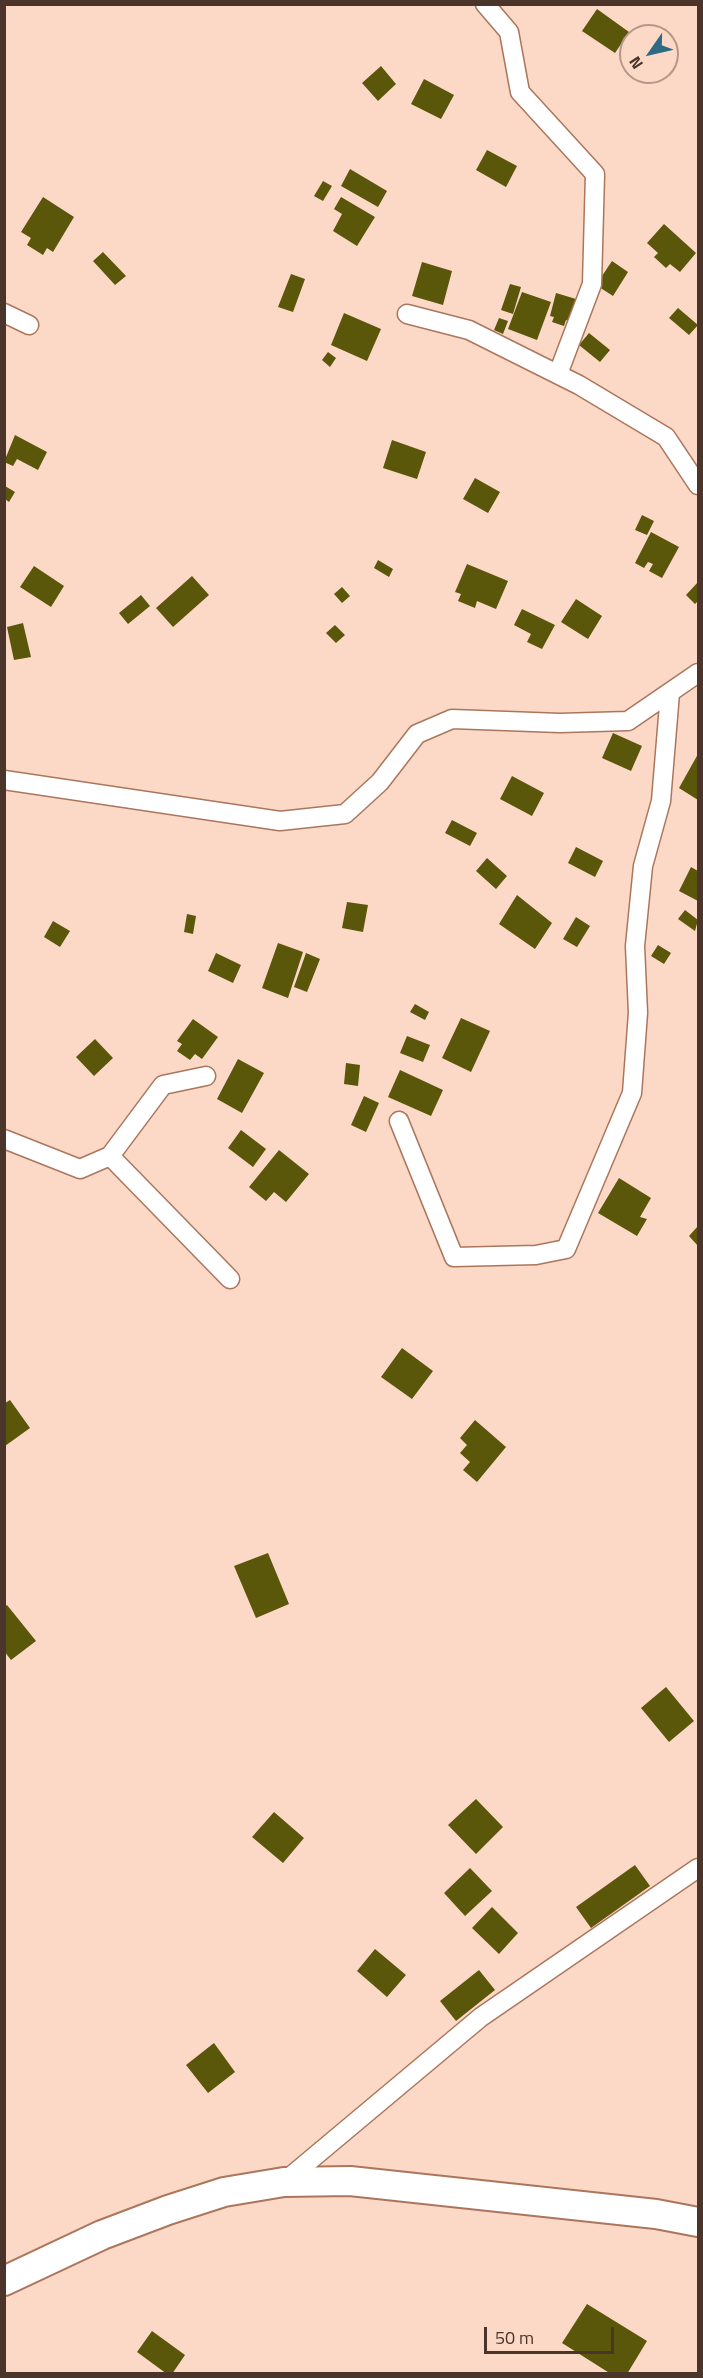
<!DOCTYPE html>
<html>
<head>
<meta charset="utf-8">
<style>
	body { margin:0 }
	#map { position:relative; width:703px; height:2378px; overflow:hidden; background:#fcd8c7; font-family:"Titillium Web",sans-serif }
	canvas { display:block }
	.frame { position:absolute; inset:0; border:6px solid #4b3429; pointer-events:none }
	.north { position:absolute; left:619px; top:24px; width:60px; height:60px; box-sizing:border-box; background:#fcd8c7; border:2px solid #b59688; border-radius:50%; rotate:236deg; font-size:16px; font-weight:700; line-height:24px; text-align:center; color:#4b3429 }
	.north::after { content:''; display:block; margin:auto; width:21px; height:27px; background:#2e6a82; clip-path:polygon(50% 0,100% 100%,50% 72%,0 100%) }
	.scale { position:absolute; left:484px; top:2327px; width:130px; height:27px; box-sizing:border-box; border:3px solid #4b3429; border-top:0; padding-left:8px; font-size:18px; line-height:21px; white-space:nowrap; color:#4b3429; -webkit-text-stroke:4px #fcd8c7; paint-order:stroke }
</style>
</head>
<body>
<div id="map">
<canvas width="703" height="2378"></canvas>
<div class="frame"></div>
<div class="north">N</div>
<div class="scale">50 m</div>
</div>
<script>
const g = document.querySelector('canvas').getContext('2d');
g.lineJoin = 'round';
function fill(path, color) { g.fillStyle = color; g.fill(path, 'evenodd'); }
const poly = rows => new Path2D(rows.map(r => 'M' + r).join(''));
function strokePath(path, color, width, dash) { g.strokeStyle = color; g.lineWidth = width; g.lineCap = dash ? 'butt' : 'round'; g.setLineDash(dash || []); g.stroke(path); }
fill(poly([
	[597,9,629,32,615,53,582,31],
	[381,66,396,84,378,101,362,83],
	[424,79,454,95,441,119,411,104],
	[487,150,517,166,506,187,476,170],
	[350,169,387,191,378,207,341,186],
	[323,181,332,186,323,201,314,196],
	[43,197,74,217,53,252,47,248,43,255,27,245,31,238,21,232],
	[341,197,375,217,357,246,333,231,342,214,334,209],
	[664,224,696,253,680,272,670,264,666,268,654,257,658,253,647,243],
	[103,252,126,276,115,285,93,261],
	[612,261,628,272,613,296,596,285],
	[422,262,452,271,443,305,412,296],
	[291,274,305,279,293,312,278,307],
	[510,284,521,287,513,314,501,310],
	[522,292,551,302,537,340,508,329],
	[556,293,576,299,569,321,566,320,564,326,552,322,554,317,550,316],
	[678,308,698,325,689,335,669,318],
	[344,313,381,329,367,361,331,345],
	[499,318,508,321,503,334,494,330],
	[589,333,610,350,600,362,579,345],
	[328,352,336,358,330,367,322,360],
	[15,435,47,452,38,470,17,459,13,466,4,462],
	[392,440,426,452,417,479,383,468],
	[475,478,500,492,488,513,463,499],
	[5,486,15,492,9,502,5,499],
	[642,515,654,521,647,535,635,530],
	[651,532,679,547,662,578,649,571,653,564,648,562,644,568,635,563],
	[378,560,393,569,389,577,374,568],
	[467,564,508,581,496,609,477,601,475,608,458,601,461,594,455,592],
	[34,566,64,586,51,607,20,587],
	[192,576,209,595,173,627,156,608],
	[698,582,698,601,695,604,686,595],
	[342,587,350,596,342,603,334,594],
	[141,595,150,606,128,624,119,613],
	[576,599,602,616,588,639,561,622],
	[522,609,555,625,542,649,527,642,531,634,514,625],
	[23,623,31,657,14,660,7,627],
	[335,625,345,635,336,643,326,633],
	[613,733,642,746,631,771,602,758],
	[698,754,698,800,679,788],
	[512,776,544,793,532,816,500,799],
	[452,820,477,833,470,846,445,833],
	[576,847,603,861,595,877,568,863],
	[487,858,507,876,496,889,476,871],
	[691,867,698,871,698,901,679,891],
	[517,895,552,923,535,949,499,924],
	[347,902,368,905,363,932,342,928],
	[685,910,698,920,695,931,678,919],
	[187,914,196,916,193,934,184,932],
	[576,917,590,926,577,947,563,939],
	[53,921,70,931,60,947,44,937],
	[278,943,303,952,288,998,262,988],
	[658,945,671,953,664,964,651,956],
	[216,953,241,965,233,983,208,971],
	[306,953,320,959,307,992,294,987],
	[415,1004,429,1012,425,1020,410,1012],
	[461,1018,490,1031,471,1072,442,1058],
	[193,1019,218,1037,202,1059,195,1054,190,1060,177,1051,182,1044,177,1041],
	[407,1036,430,1045,423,1062,400,1053],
	[95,1039,113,1058,94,1076,76,1057],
	[238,1059,264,1073,242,1113,217,1099],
	[346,1063,360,1065,358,1086,344,1084],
	[400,1070,443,1090,431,1116,388,1097],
	[364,1096,379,1103,366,1132,351,1125],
	[241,1130,266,1149,253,1167,228,1148],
	[279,1150,309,1174,286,1202,274,1192,266,1201,249,1187],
	[619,1178,651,1198,640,1217,647,1219,637,1236,598,1213],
	[698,1226,698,1246,689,1236],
	[402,1348,433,1371,412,1399,381,1377],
	[10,1400,30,1428,5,1446,5,1403],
	[475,1420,506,1447,477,1482,463,1470,470,1462,460,1453,467,1445,460,1438],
	[268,1553,289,1604,256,1618,234,1566],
	[7,1605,36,1641,11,1660,4,1651,4,1607],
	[666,1687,694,1721,669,1742,641,1708],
	[476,1799,503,1827,476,1854,448,1825],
	[274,1812,304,1838,283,1863,252,1837],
	[635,1865,650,1886,591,1928,576,1907],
	[470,1868,492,1891,465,1916,444,1893],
	[492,1907,518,1933,499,1954,472,1928],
	[375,1949,406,1975,387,1997,357,1971],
	[479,1970,495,1990,456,2021,440,2001],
	[214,2043,235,2072,208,2093,186,2065],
	[587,2304,647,2341,627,2374,611,2374,562,2343],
	[152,2331,185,2355,172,2374,167,2374,137,2352]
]), '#5a560a');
const minor = poly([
	[485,4,509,32,520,92,595,174,592,284,558,374],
	[4,313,29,325],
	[407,314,469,330,579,385,666,437,698,485],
	[4,780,280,821,345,814,380,782,417,734,452,719,560,723,628,721,698,673],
	[206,1076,163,1085,110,1156,230,1279],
	[399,1121,454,1257,536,1255,566,1249,632,1093,638,1013,635,946,643,866,661,801,670,693],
	[4,1139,80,1169,110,1156],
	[284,2182,481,2017,698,1868]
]);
const primary = poly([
	[4,2281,102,2235,168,2210,224,2192,284,2182,350,2181,656,2214,698,2222]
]);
strokePath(minor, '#ab765c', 21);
strokePath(primary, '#ab765c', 32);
strokePath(minor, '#fff', 18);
strokePath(primary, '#fff', 28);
</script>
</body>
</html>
